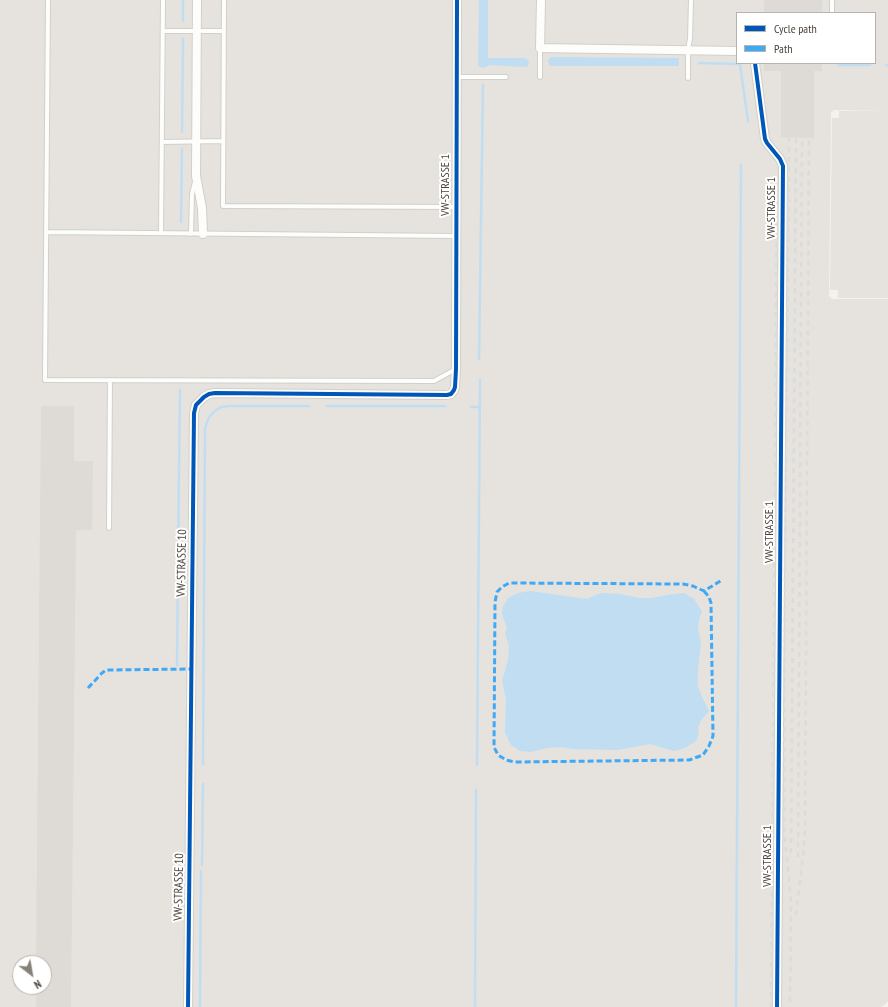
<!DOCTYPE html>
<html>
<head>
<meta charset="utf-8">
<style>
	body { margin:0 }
	#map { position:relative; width:888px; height:1007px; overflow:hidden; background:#f4f2ee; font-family:"PT Sans Narrow",sans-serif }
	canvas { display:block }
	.legend { position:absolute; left:736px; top:12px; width:140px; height:52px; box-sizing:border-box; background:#fff; border:1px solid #b7b4b0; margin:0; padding:5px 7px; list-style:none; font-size:12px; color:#4b4439 }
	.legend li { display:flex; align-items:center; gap:8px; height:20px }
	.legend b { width:20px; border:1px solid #b7b4b0 }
	.north { position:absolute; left:12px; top:955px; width:40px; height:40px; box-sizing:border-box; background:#fff; border:1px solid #b7b4b0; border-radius:50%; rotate:149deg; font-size:11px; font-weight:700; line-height:16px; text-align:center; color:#4b4439 }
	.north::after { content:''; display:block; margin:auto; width:14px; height:18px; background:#868178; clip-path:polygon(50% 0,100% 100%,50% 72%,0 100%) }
</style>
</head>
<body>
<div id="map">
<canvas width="888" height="1007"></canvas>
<ul class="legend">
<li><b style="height:5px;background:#0057b8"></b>Cycle path</li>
<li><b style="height:5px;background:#3fa9f5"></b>Path</li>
</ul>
<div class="north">N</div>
</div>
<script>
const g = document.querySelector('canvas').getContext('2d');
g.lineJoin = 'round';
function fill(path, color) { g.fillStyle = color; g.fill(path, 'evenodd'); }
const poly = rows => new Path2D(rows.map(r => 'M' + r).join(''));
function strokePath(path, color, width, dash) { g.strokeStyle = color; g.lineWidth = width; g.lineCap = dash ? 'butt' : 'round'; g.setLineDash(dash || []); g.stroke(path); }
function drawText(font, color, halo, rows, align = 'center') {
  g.font = font + ' "PT Sans Narrow",sans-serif'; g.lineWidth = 4; g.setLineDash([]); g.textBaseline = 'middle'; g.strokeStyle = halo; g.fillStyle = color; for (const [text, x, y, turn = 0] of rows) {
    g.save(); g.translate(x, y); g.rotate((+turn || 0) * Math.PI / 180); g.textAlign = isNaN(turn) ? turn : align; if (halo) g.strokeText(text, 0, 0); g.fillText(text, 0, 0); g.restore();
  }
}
fill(poly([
	[0,0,888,0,888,111,834,110,831,113,829,296,832,299,888,299,888,1002,881,1007,0,1007],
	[737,13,875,13,875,63,737,63],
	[20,963,44,963,44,987,20,987]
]), '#e6e2de');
fill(poly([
	[42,0,451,0,453,9,451,386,39,375],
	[535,0,707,0,706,44,535,46],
	[495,72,737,74,732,579,491,578],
	[839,111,888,111,888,298,838,298,838,290,830,290,832,118,839,118],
	[125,407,165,407,167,694,99,695,85,671,84,537,127,537],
	[226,411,467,414,462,1007,207,1007,212,426],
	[84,719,168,720,165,1007,81,1007],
	[491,766,731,767,730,1007,489,1007]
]), '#e6e3df');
fill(poly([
	[479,0,488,0,488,58,525,58,529,61,528,66,524,67,490,65,483,68,478,66],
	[551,57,679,58,679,66,552,66,549,65,548,60],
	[530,591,587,599,601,593,620,594,640,598,652,598,667,595,684,593,694,599,702,612,699,619,698,630,701,642,698,670,698,686,702,697,709,711,702,719,698,727,699,734,696,741,685,748,674,751,650,744,618,750,572,749,561,747,546,748,531,752,520,751,511,745,505,733,506,699,502,681,508,660,509,645,505,634,507,627,502,614,503,607,508,598,518,593]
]), '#c0ddf1');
strokePath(poly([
	[183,21,183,0],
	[699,63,740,64,748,121],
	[838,65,870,65],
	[886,65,888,65],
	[182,132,183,39],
	[181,222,182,149],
	[479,359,483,85],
	[327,406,445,406],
	[471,407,480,407],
	[178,555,180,390],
	[177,665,178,568],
	[203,764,205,428,207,422,210,416,215,411,221,407,230,406,309,406],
	[477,765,480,380],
	[202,865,203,784],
	[200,1007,201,871],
	[475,1007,476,790],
	[736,1007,741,165]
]), '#c0ddf1', 2.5);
fill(poly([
	[764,0,822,0,822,13,764,13],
	[764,63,822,63,822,71,814,71,814,138,781,137,781,71,764,71],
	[41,406,74,406,74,461,93,461,92,530,76,530,71,1007,36,1007,36,987,44,987,44,963,36,963]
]), '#dedbd6');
const service = poly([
	[48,0,45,380,434,381,456,369],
	[224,0,223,206,456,207],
	[832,13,832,0],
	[163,31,224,31],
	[457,77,506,77],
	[540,77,540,48],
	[688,78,688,49,690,39,691,0],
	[162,142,223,141],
	[46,232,456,236],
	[161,233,163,0],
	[191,234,192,194,195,182],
	[109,528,110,380]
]);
const minor = poly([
	[197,0,196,176,202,208,203,234],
	[541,0,540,48,737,51],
	[755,63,765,139,767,143,780,159,783,166,777,1007],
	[188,1007,194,413,196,405,204,397,209,394,215,393,447,395,451,394,454,390,455,387,456,369,457,0]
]);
strokePath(service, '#d2d0cb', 6);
strokePath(minor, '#d2d0cb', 10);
strokePath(service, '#fdfdfc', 4);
strokePath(minor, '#fdfdfc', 8);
strokePath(poly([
	[789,137,785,574,784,828,791,900,790,1007],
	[791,853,796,137],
	[798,857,802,137],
	[796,915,803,856,805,828,809,138],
	[771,1007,777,189]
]), '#dbdbda', 2.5, [5, 5]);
strokePath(poly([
	[704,591,709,597,711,603,713,736,709,746,703,755,689,760,515,762,506,760,498,755,494,747,495,602,497,592,502,587,509,583,683,584,693,586,704,591,722,580],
	[88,688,102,673,106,670,191,669]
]), '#3fa9f5', 3, [6, 3]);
strokePath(poly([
	[755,63,765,139,767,143,780,159,783,166,777,1007],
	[188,1007,194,413,196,405,204,397,209,394,215,393,447,395,451,394,454,390,455,387,456,369,457,0]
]), '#0057b8', 4);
drawText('12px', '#4b4439', '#fff', [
	["VW-STRASSE 1",446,185,-90],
	["VW-STRASSE 1",772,208,-90],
	["VW-STRASSE 1",770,532,-90],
	["VW-STRASSE 10",182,563,-89],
	["VW-STRASSE 1",768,856,-90],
	["VW-STRASSE 10",179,887,-89]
]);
</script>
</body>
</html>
